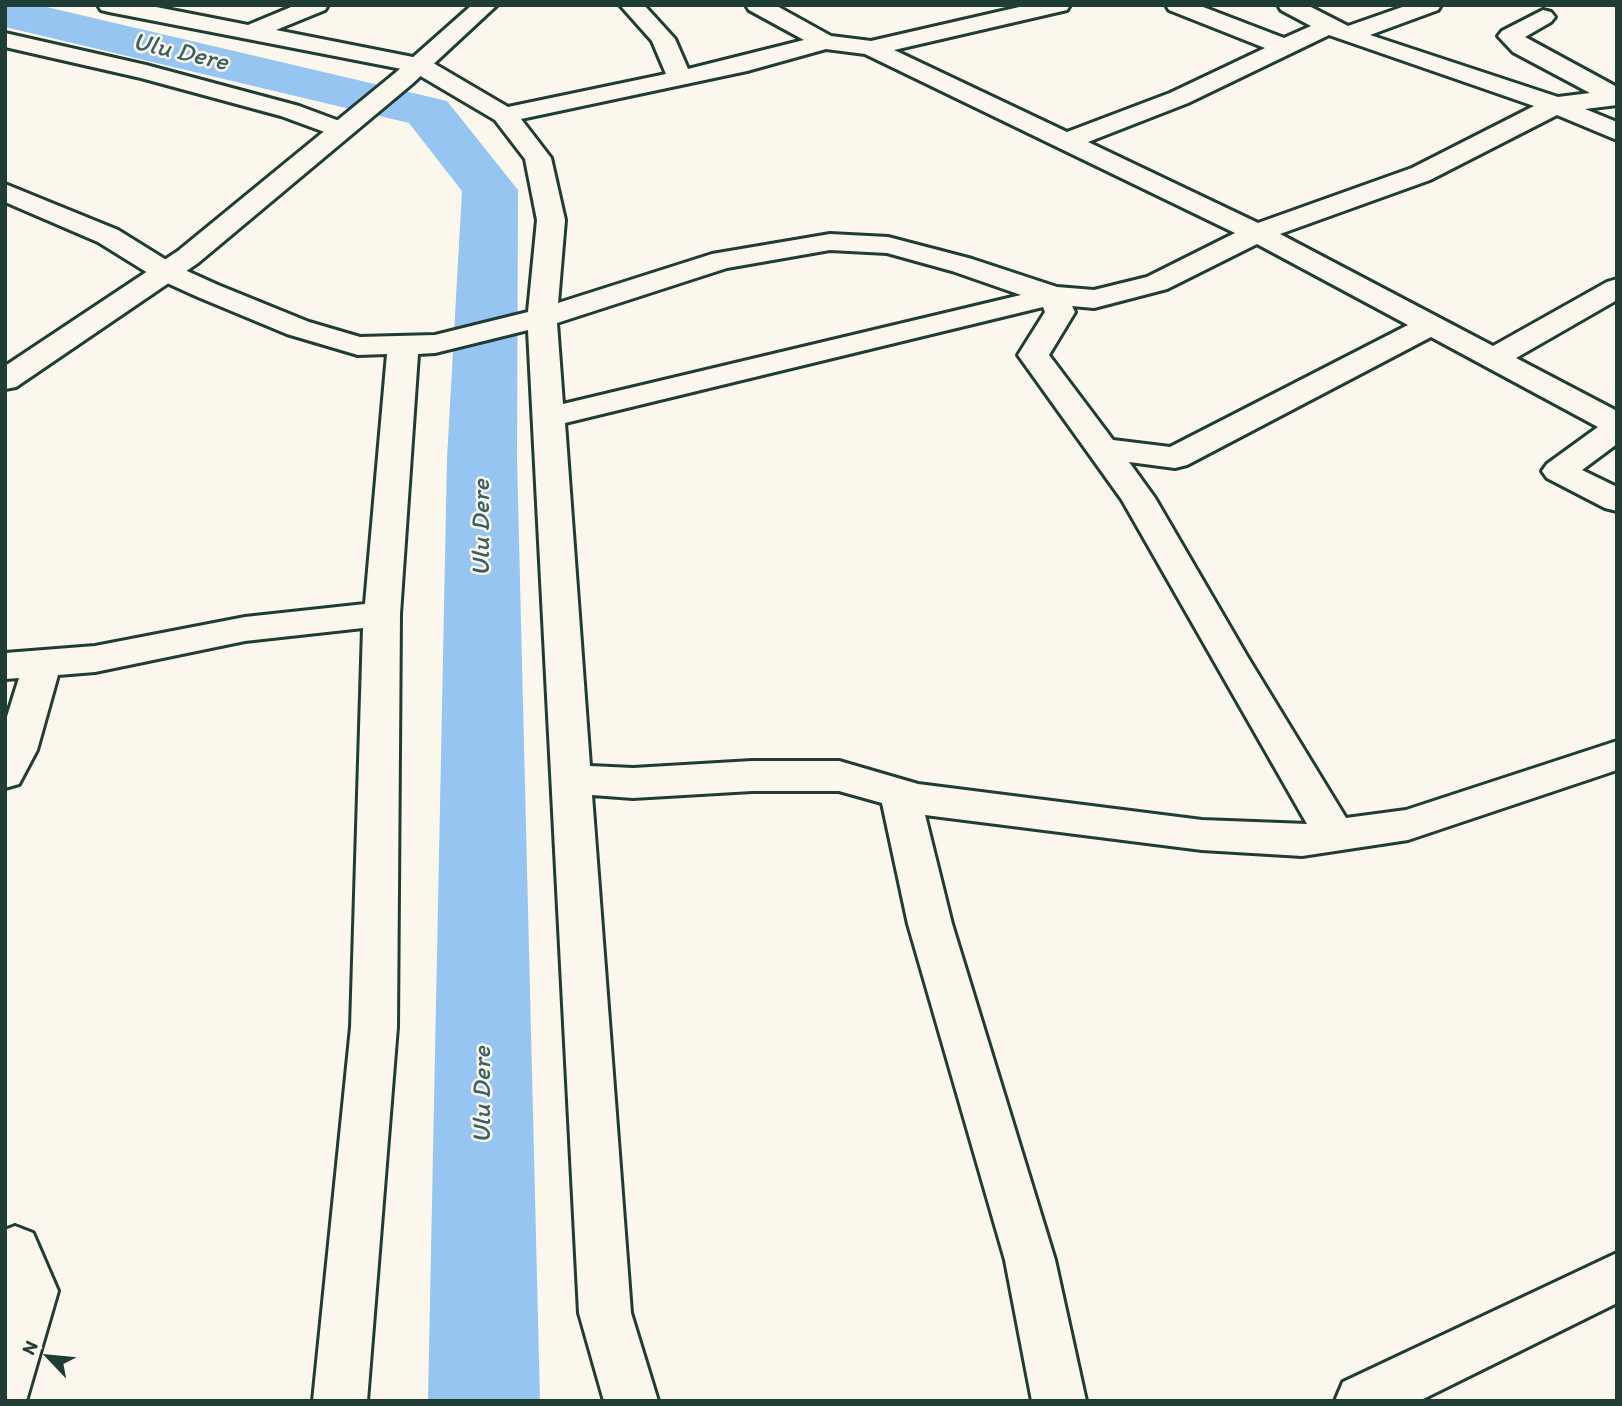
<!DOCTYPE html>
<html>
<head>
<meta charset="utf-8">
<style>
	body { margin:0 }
	#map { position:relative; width:1622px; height:1406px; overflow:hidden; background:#fbf7ec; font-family:Itim,sans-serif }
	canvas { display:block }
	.frame { position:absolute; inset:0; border:7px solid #1f3d34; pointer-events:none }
	.north { position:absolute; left:14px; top:1322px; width:70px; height:70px; -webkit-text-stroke:5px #fbf7ec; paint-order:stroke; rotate:296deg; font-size:19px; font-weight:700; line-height:28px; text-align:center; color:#1f3d34 }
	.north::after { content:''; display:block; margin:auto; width:24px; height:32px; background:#1f3d34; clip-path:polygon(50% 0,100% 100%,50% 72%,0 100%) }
</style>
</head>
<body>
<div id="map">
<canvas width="1622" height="1406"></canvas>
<div class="frame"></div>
<div class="north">N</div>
</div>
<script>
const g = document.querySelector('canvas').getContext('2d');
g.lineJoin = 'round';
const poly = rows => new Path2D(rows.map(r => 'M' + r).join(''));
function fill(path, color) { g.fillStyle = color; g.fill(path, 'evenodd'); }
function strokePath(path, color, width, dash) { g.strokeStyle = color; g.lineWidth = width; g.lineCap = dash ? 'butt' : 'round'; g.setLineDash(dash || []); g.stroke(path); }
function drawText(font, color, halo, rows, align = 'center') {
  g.font = font + ' Itim,sans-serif'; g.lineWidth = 5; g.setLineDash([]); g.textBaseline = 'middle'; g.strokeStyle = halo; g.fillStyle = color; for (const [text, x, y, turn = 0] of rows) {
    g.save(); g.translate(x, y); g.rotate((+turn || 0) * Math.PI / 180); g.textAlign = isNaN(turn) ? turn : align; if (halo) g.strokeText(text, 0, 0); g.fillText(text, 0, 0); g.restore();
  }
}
fill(poly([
	[5,5,38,5,447,101,518,190,517,458,540,1401,428,1401,447,458,462,191,409,123,5,27,5,5]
]), '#95c5f0');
const street = poly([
	[98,5,146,5,248,25,296,5,328,5,325,10,276,30,428,60,508,107,666,74,652,41,620,5,644,5,675,39,688,69,804,40,749,10,746,5,775,5,831,36,871,41,1028,5,1070,5,1067,10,894,50,1067,132,1170,93,1265,48,1169,10,1166,5,1198,5,1284,38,1311,26,1281,10,1278,5,1307,5,1348,26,1408,5,1441,5,1438,10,1370,35,1558,97,1590,93,1513,52,1498,36,1502,31,1543,10,1551,12,1555,17,1551,22,1525,37,1617,87,1617,105,1585,109,1617,122,1617,140,1557,115,1430,180,1280,234,1493,346,1607,282,1617,279,1617,300,1516,358,1617,411,1617,444,1582,470,1617,487,1617,511,1605,508,1547,478,1542,471,1547,464,1598,427,1431,337,1187,465,1175,468,1129,462,1155,498,1247,656,1346,818,1406,810,1617,741,1617,770,1408,840,1302,856,1202,850,925,815,952,924,1055,1260,1086,1401,1032,1401,1005,1260,908,924,882,803,839,791,752,791,633,798,592,795,631,1313,658,1401,604,1401,579,1313,528,330,435,353,418,354,400,614,397,1027,367,1401,313,1401,351,1027,363,628,245,641,95,672,58,675,37,750,19,784,5,788,5,723,19,678,5,679,5,653,95,646,245,617,365,604,387,354,358,355,287,334,198,297,156,278,98,242,5,202,5,184,118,230,176,266,218,285,309,322,360,337,435,335,528,312,537,220,525,159,495,120,412,71,109,12,101,10,98,5],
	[1329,35,1534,106,1412,168,1258,223,1088,142,1188,103,1329,35],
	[826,49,865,54,1235,233,1147,277,1094,290,1057,287,972,259,888,237,830,234,712,254,558,303,565,220,551,158,521,119,747,71,826,49],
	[1257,244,1408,325,1170,447,1113,440,1049,355,1075,312,1072,306,1094,308,1167,289,1257,244],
	[830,250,887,253,952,271,1021,295,563,404,557,323,727,268,830,250],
	[1043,307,1045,312,1018,355,1122,500,1307,824,1202,820,918,784,839,761,752,761,633,768,590,766,565,423,1043,307],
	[5,33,146,65,299,106,350,125,354,130,350,135,341,138,281,116,141,78,5,47,5,33],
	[15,1226,33,1233,58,1291,26,1401,5,1401,5,1230,15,1226],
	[1617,1253,1617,1303,1419,1401,1335,1401,1343,1382,1617,1253]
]);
const secondary = poly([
	[472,5,497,5,412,84,198,263,16,387,5,389,5,366,178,251,394,74,472,5]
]);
strokePath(street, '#1f3d34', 6);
strokePath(secondary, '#1f3d34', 6);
fill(street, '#fbf7ec');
fill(secondary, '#fbf7ec');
drawText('italic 26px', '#3c5f63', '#fbf7ec', [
	["Ulu Dere",180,53,13],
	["Ulu Dere",482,528,-90],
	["Ulu Dere",483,1095,-90]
]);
</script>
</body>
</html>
